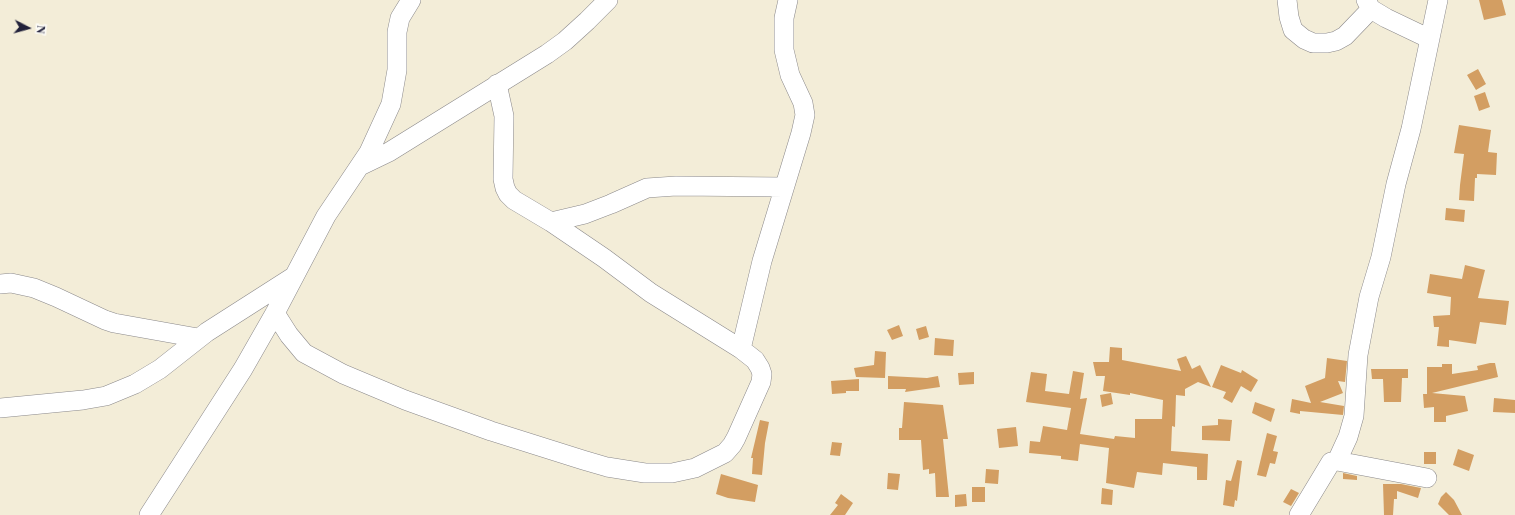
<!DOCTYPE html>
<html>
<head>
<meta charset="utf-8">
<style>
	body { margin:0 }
	#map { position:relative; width:1515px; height:515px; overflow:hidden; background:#f3edd8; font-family:"Libre Bodoni",serif }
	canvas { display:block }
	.north { position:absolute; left:8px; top:8px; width:40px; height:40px; -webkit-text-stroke:3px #fdfcf7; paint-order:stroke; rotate:96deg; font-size:11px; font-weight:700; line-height:16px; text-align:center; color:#22223b }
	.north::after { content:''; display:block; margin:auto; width:14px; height:18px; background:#22223b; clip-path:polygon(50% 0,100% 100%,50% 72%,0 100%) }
</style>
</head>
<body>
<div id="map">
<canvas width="1515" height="515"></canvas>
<div class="north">N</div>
</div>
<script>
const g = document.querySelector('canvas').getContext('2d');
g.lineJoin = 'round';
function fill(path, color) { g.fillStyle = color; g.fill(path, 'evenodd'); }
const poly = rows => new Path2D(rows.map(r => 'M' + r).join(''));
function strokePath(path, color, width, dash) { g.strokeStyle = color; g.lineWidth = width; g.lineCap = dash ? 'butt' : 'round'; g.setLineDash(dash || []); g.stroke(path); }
fill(poly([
	[1479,0,1502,0,1506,15,1484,20],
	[1478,69,1486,84,1476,90,1467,75],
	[1485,92,1490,107,1479,111,1474,96],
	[1459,125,1491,130,1488,152,1497,153,1496,175,1477,174,1477,178,1475,178,1474,201,1459,200,1460,185,1464,154,1454,153],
	[1446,208,1465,210,1464,222,1445,220],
	[1465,265,1485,270,1478,298,1509,301,1506,325,1480,322,1476,344,1449,340,1449,347,1437,346,1439,327,1434,327,1433,316,1450,315,1451,297,1427,293,1430,274,1462,279],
	[899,325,903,336,892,340,887,330],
	[926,326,929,337,919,340,916,329],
	[935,338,954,340,953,356,934,355],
	[1110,347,1122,348,1122,360,1181,371,1177,359,1186,356,1192,369,1200,365,1211,387,1198,382,1185,389,1185,396,1176,395,1175,427,1172,426,1171,451,1208,454,1207,480,1197,480,1197,467,1163,463,1162,475,1137,472,1134,488,1106,483,1109,448,1080,444,1078,461,1061,459,1061,456,1029,453,1030,441,1040,442,1043,426,1067,430,1071,408,1026,402,1031,372,1047,374,1045,391,1069,394,1073,371,1084,373,1080,399,1087,398,1080,434,1114,439,1115,436,1135,438,1135,419,1162,419,1163,400,1130,393,1130,395,1103,391,1105,376,1096,376,1093,362,1109,362],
	[875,351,886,352,885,378,856,377,854,368,874,365],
	[1327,358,1347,361,1345,382,1338,381,1343,393,1320,402,1344,406,1343,415,1300,411,1300,414,1290,412,1292,399,1311,403,1305,386,1325,378],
	[1490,363,1495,363,1498,377,1432,393,1465,396,1468,411,1446,416,1446,422,1434,422,1434,407,1424,408,1423,394,1427,394,1427,367,1442,367,1442,364,1452,364,1452,374,1478,370,1477,366],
	[1221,365,1241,373,1242,370,1258,380,1251,392,1241,386,1232,403,1223,398,1226,392,1212,387],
	[1371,369,1408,369,1408,378,1402,378,1401,402,1384,402,1383,379,1372,379],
	[974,372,974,384,959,385,958,373],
	[888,376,927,378,938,376,940,387,905,392,906,389,888,389],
	[859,379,859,391,846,391,846,393,832,394,831,381],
	[1111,393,1113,404,1102,407,1100,395],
	[1494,398,1515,400,1515,413,1493,412],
	[904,402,943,405,948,439,943,439,949,497,936,497,935,473,929,474,929,469,923,470,921,440,899,440,899,428,902,428],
	[1255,402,1275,409,1271,422,1252,413],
	[1218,419,1232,420,1230,441,1202,440,1202,426,1218,425],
	[760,420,769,422,765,443,762,475,752,474,753,458,751,458],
	[1016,427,1018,446,999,448,997,429],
	[1267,433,1277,436,1273,451,1278,452,1275,464,1270,463,1266,477,1257,475],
	[832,442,842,443,840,456,830,455],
	[1458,449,1474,455,1469,471,1453,465],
	[1424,452,1436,452,1436,464,1424,464],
	[1237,460,1242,461,1237,501,1235,500,1234,507,1223,505,1226,480,1231,481],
	[986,469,999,470,998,484,985,483],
	[888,473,900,474,898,490,887,489],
	[1343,473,1357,476,1357,480,1343,479],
	[721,474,758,485,755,502,728,498,716,494],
	[1383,484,1401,484,1421,488,1418,498,1397,491,1397,499,1394,499,1393,515,1384,515],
	[972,487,985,487,985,502,972,502],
	[1102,488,1113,490,1112,505,1101,504],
	[1291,489,1299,493,1291,506,1283,502],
	[1446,492,1454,500,1462,515,1449,515,1438,504,1441,497],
	[841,494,853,503,845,515,830,515,838,505,835,503],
	[966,494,967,506,955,507,955,495]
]), '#d39e62');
const minor = poly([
	[1287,0,1289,17,1293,30,1304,39,1313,43,1327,43,1336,41,1345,36,1371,9],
	[1366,0,1371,9,1386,18,1430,39],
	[360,166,389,152,547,54,565,41,587,21,608,0],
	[551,222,585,214,611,204,647,188,676,186,784,187],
	[0,284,11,283,34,288,56,297,105,320,114,323,198,338],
	[275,313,289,335,304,353,343,374,405,400,491,431,583,460,607,467,645,473,672,473,695,468,725,453,732,445,736,438,761,382,762,374,760,368,755,360,741,349,651,293,604,258,551,222,514,200,508,194,505,188,503,179,504,116,497,84],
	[741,349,762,261,801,133,805,115,803,103,790,75,784,50,784,18,788,0],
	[0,408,83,400,106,396,135,384,160,369,207,332,293,277],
	[1337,461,1348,437,1354,416,1358,355,1369,297,1381,257,1396,184,1411,129,1438,0],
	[149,515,243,369,275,313,326,216,369,152,391,104,397,70,397,32,400,18,411,0],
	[1299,515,1331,462,1337,461,1427,478]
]);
strokePath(minor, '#8a888a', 20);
strokePath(minor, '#fff', 19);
</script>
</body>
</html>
